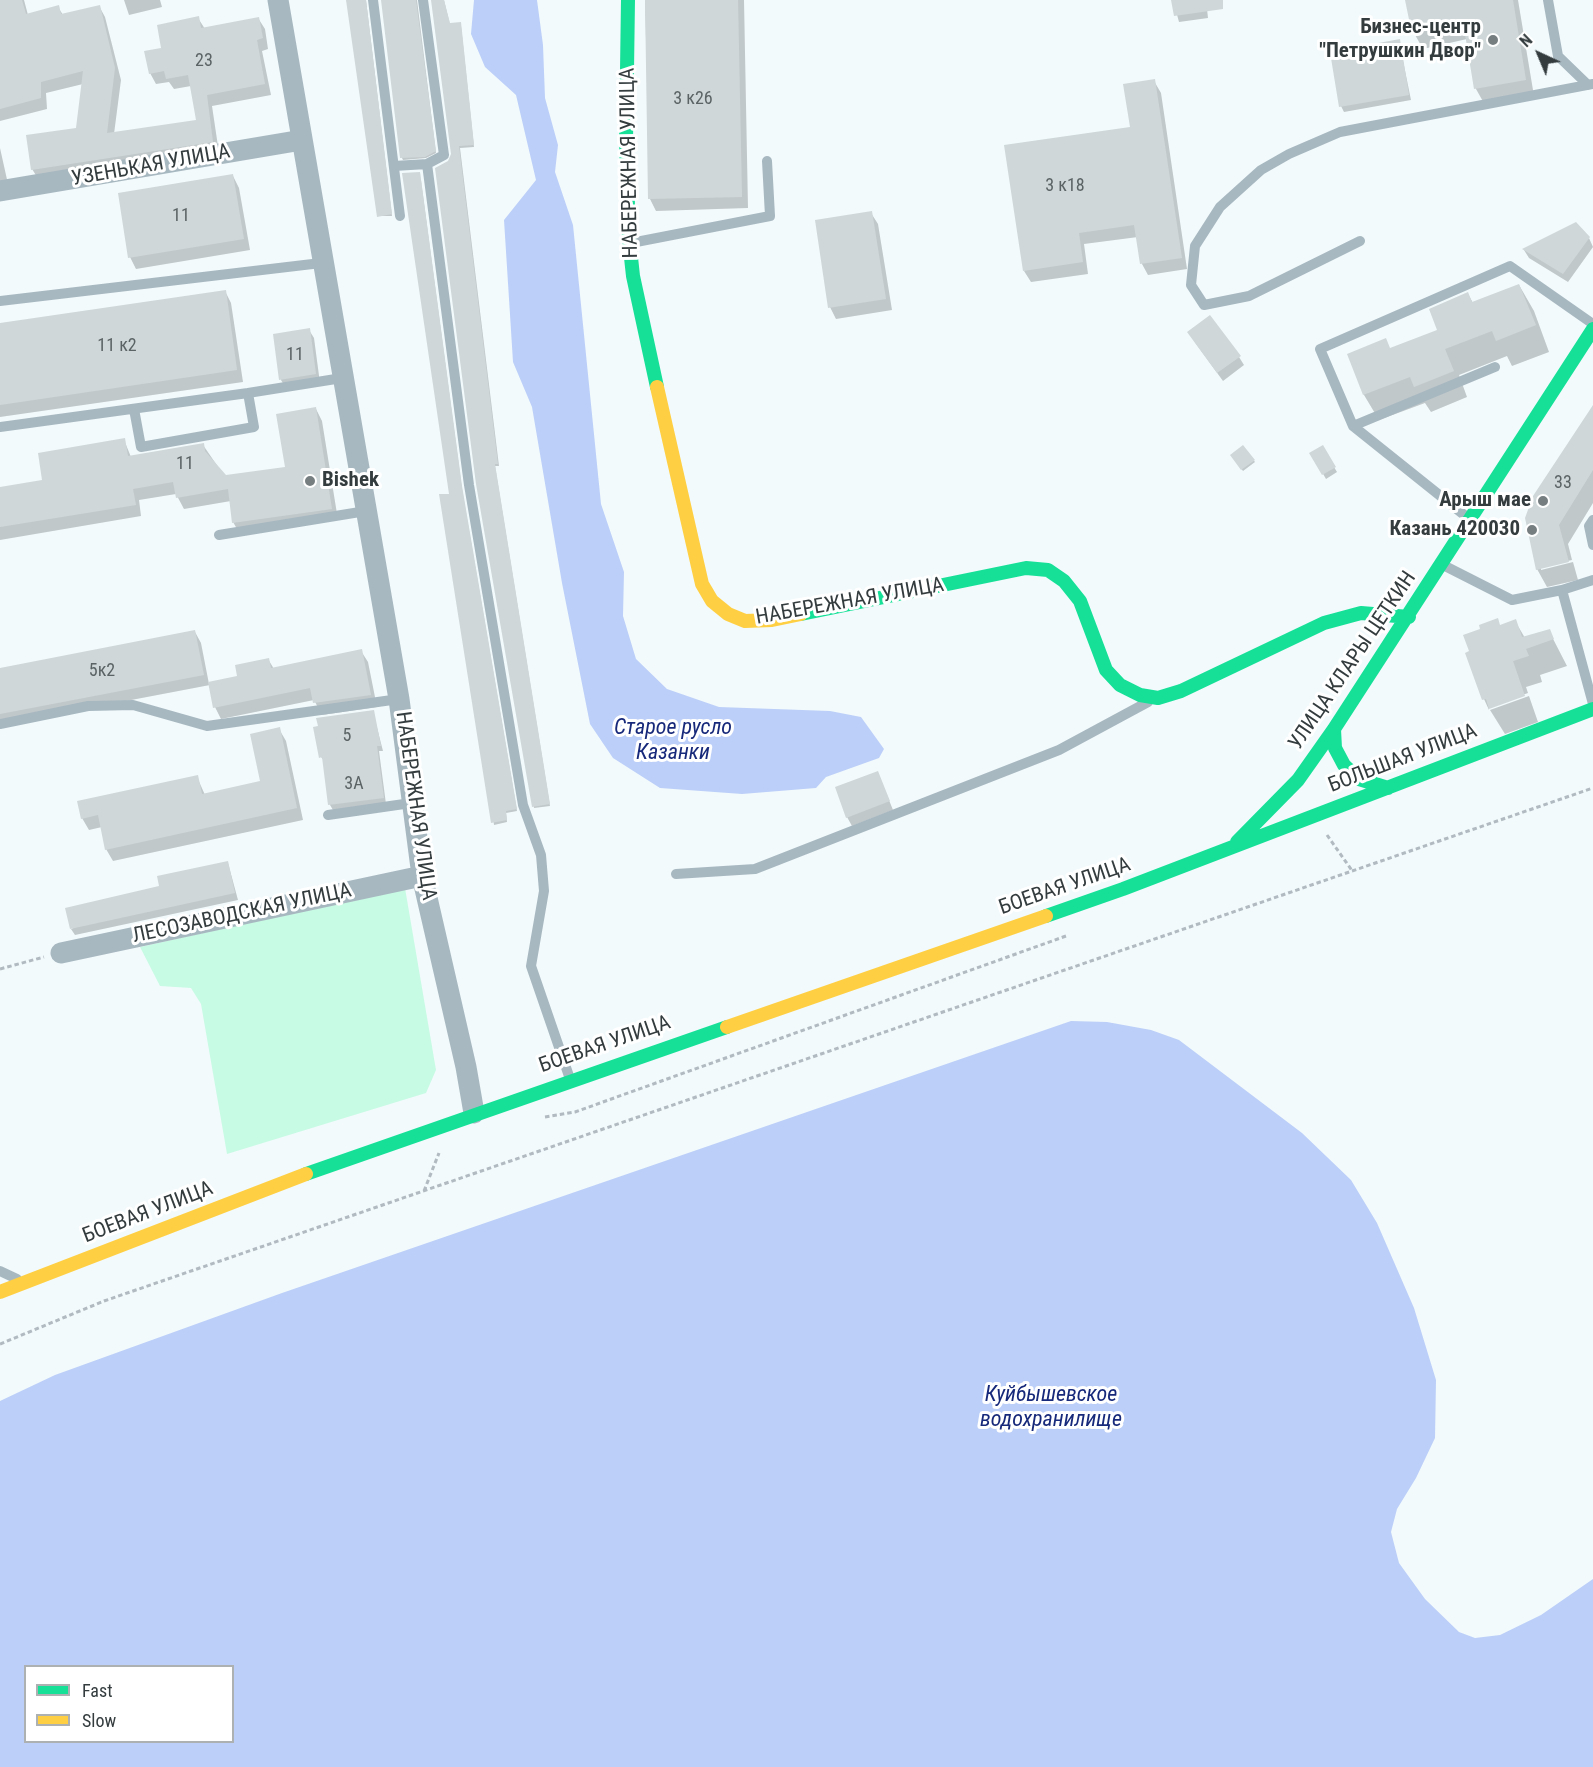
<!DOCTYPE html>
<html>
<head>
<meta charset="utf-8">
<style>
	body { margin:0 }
	#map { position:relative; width:1593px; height:1767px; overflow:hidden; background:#f2fafc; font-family:"Roboto Condensed",sans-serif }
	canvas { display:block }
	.legend { position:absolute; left:24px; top:1665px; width:210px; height:78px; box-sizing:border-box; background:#fff; border:2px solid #aeb1b2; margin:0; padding:8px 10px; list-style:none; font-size:18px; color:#343c3e }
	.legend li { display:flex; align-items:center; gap:12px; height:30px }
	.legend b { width:30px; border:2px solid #aeb1b2 }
	.north { position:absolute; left:1509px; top:24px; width:60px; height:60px; -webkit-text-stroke:4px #fff; paint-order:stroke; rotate:316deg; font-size:16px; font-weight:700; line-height:24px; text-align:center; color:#343c3e }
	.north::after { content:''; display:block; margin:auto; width:21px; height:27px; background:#343c3e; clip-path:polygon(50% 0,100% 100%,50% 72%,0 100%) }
</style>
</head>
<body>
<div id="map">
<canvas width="1593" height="1767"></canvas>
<ul class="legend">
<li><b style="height:8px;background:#16e098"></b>Fast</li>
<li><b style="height:8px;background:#ffcf43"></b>Slow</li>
</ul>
<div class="north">N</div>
</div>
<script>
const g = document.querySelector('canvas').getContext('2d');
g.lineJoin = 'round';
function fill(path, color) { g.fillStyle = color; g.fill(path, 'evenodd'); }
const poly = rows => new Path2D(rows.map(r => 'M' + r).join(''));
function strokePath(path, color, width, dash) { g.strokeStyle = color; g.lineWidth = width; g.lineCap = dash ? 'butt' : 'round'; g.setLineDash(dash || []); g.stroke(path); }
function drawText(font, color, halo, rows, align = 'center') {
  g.font = font + ' "Roboto Condensed",sans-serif'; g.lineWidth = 6; g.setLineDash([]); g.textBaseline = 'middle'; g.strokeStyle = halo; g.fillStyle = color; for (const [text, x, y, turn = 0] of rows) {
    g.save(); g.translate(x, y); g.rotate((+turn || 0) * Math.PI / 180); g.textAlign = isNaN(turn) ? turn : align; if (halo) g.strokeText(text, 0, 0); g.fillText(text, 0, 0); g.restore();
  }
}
fill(poly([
	[405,888,436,1070,426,1093,227,1154,201,1004,191,988,160,986,140,947]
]), '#c8fbe4');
fill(poly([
	[474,0,537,0,543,45,545,98,558,145,555,172,573,225,601,504,624,572,623,616,636,659,667,689,719,707,830,711,861,717,884,749,879,758,826,777,816,788,742,794,660,788,613,758,590,724,562,583,532,407,513,362,504,220,536,180,516,95,485,67,471,34],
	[1071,1021,1107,1022,1151,1030,1179,1040,1302,1133,1351,1180,1377,1223,1414,1308,1436,1380,1435,1438,1416,1478,1397,1509,1391,1532,1399,1563,1425,1599,1459,1632,1475,1638,1500,1635,1541,1615,1593,1579,1593,1767,0,1767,0,1401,55,1375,282,1293],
	[232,1666,232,1742,26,1742,26,1666]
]), '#bccff8');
fill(poly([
	[0,0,24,0,28,15,58,7,63,15,99,6,105,17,121,80,114,134,198,121,191,86,174,89,169,82,156,84,150,73,163,50,198,18,205,29,258,18,265,29,268,49,262,51,271,95,212,106,219,153,39,180,32,169,77,129,83,84,46,93,47,109,0,121],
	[124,0,160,0,162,7,129,15],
	[348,0,366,0,392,216,378,216],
	[382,0,417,0,436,153,426,158,403,160,402,158],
	[432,0,444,0,450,25,461,26,474,147,460,148,499,466,495,466,550,806,534,808,449,162,453,154],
	[645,0,744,0,748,208,656,211,650,199],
	[1173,0,1206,0,1208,18,1179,22],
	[1406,0,1518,0,1534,96,1485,105,1476,89,1467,39,1423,49,1414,33],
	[1399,41,1411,100,1344,112,1341,106],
	[1154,81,1161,93,1187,269,1148,275,1142,264,1138,237,1084,244,1088,274,1031,282,1024,271,1131,128],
	[0,148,8,184,0,186],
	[420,173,462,489,517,811,506,813,507,822,494,825,450,495],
	[233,176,239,188,250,250,136,269,130,257],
	[871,213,878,224,892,310,836,319,830,307],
	[1589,238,1593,247,1568,282,1529,258,1524,250],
	[1519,285,1534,311,1549,352,1512,366,1507,356,1459,375,1467,397,1431,412,1425,403,1379,420,1364,395,1349,355,1391,349,1439,330,1468,294,1473,303],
	[225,291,231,303,243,382,0,417,0,324],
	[309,330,314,338,320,383,286,388,281,380,274,335],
	[1194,341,1239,357,1244,365,1223,381],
	[1593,407,1593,503,1568,544,1572,560,1541,567,1541,570,1573,562,1578,580,1547,587,1537,569],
	[316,409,322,421,338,520,240,534,233,522,231,501,184,509,176,494,139,500,141,516,0,540,0,489,44,482,124,440,131,457,203,445,225,477,287,468],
	[1243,447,1255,462,1243,471,1232,456],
	[1322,447,1337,472,1326,479,1311,453],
	[1515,621,1525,638,1549,631,1567,666,1540,675,1542,682,1526,687,1528,693,1489,707,1489,710,1484,699,1501,627],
	[195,632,201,643,209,684,239,677,268,659,274,669,361,651,368,662,377,707,322,715,314,700,221,719,215,707,210,685,0,725,0,670],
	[1529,696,1538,722,1505,734,1490,710],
	[373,712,383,751,379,751,386,804,333,810,330,805,325,762,321,757],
	[279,729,286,741,303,820,113,861,106,849,102,827,89,830,82,818,197,777,205,795,262,782],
	[878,773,893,810,852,826,847,817],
	[228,863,238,900,75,935,71,929,161,888]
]), '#0003');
fill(poly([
	[0,0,22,0,26,14,59,5,61,14,100,5,115,68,107,133,196,120,188,75,166,79,164,71,149,74,144,51,161,48,157,25,199,16,201,28,259,17,263,38,257,40,265,84,207,95,213,142,31,170,26,135,76,128,83,71,41,82,41,98,0,109],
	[346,0,366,0,392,214,377,217],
	[381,0,416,0,436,151,425,157,400,158],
	[431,0,444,0,450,23,461,22,474,145,459,146,498,464,495,464,550,804,532,807,476,484,435,168,448,161,451,154],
	[645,0,738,0,742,197,648,199],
	[1171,0,1223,0,1223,9,1174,16],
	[1405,0,1513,0,1526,80,1474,89,1463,22,1412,34],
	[1400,39,1409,95,1339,107,1330,52],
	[1155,79,1182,258,1140,264,1134,225,1079,233,1083,262,1023,271,1004,145,1130,127,1123,84],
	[420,172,462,486,517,809,506,811,507,820,491,823,439,494,449,494,402,173],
	[233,174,244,239,128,258,118,193],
	[872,211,886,299,828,308,815,220],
	[1576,222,1590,237,1563,274,1522,249],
	[1519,284,1536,325,1496,341,1492,331,1445,349,1454,371,1414,387,1410,377,1363,395,1347,354,1386,338,1390,348,1437,330,1429,309,1468,292,1472,302],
	[226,290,237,370,0,405,0,323],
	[1210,315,1241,356,1217,373,1187,332],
	[310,328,316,374,279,380,273,334],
	[1593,405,1593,470,1559,525,1569,562,1536,570,1525,518,1533,496],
	[316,407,332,509,232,523,228,489,176,498,173,482,133,489,136,505,0,527,0,487,42,480,38,453,125,438,128,456,204,443,205,451,226,475,285,467,276,414],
	[1243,445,1255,460,1241,470,1230,455],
	[1323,445,1336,467,1322,475,1309,453],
	[1498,618,1500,625,1516,619,1522,637,1550,629,1554,639,1526,649,1529,656,1513,661,1525,696,1489,709,1486,699,1482,700,1465,653,1469,651,1463,635,1480,629,1479,625],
	[195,630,204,675,0,714,0,668],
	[362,649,371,695,313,703,310,688,213,708,208,682,237,676,235,665,269,658,271,668],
	[374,710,381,746,377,746,384,798,328,805,322,757,319,758,313,727,318,726,316,718],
	[280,727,297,808,105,850,98,815,81,819,77,801,198,775,202,794,260,781,250,734],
	[878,771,890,801,846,818,835,787],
	[228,861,235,893,70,929,65,908,159,886,157,876]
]), '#cfd7d8');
strokePath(poly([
	[1327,835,1353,872],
	[0,969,44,957],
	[545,1117,575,1112,1066,936],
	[424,1191,439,1153],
	[0,1344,104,1301,1593,788]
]), '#b1bac0', 3, [4.5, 3]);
strokePath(poly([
	[373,0,400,216],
	[1548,0,1558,56,1588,85],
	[427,164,469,485,523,805,541,855,544,891,531,966,570,1079],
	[394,166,427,164,444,155,423,0],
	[1360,241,1249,296,1204,305,1191,285,1195,246,1220,207,1261,170,1289,154,1340,132,1593,84],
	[631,243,770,216,767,161],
	[0,301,321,263],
	[134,409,141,447,254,427,248,393],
	[1353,426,1495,367],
	[0,427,248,393,342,378],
	[1468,518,1353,426,1320,349,1510,266,1593,324],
	[1593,520,1589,526,1593,545],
	[219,535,366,511],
	[1443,565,1512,600,1562,590,1593,704],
	[1562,590,1593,580],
	[0,724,88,706,133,705,207,726,399,699],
	[328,815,411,803],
	[676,874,755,869,1059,750,1148,702],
	[0,1271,17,1279]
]), '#a8b8c1', 10);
strokePath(poly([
	[278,0,399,699,422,876,466,1067,474,1113],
	[0,191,302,140],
	[61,953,422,876]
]), '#a8b8c1', 21);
strokePath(poly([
	[628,0,626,141,629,239,633,276,657,387],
	[801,614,1026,568,1048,570,1064,581,1080,601,1106,670,1120,685,1140,695,1158,698,1181,691,1324,623,1361,613,1409,617],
	[1334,729,1335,748,1344,765,1359,779,1388,788],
	[1237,842,1298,780,1334,729,1593,329],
	[1046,916,1123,889,1593,709],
	[306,1174,727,1027]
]), '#16e098', 14);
strokePath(poly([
	[657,387,702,584,712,601,728,614,745,621,772,620,801,614],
	[727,1027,1046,916],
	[0,1292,306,1174]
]), '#ffcf43', 14);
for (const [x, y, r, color] of [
	[1493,40,6,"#767e80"],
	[310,481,6,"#767e80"],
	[1543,501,6,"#767e80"],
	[1532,530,6,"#767e80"]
]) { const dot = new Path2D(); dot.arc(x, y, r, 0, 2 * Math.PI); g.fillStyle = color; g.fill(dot); strokePath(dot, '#fff', 2); }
drawText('18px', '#5b6364', null, [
	["23",204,61],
	["3 к26",693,99],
	["3 к18",1065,186],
	["11",181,216],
	["11 к2",117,346],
	["11",295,355],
	["11",185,464],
	["33",1563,483],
	["5к2",102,671],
	["5",347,736],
	["3А",354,784]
]);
drawText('bold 21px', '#343c3e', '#fff', [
	["Бизнес-центр",1481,28],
	["\"Петрушкин Двор\"",1481,52],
	["Bishek",322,481,"left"],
	["Арыш мае",1531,501],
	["Казань 420030",1520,530]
], 'right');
drawText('21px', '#343c3e', '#fff', [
	["НАБЕРЕЖНАЯ УЛИЦА",630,163,-91],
	["УЗЕНЬКАЯ УЛИЦА",151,166,-10],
	["НАБЕРЕЖНАЯ УЛИЦА",850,602,-10],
	["УЛИЦА КЛАРЫ ЦЕТКИН",1353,661,-56],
	["БОЛЬШАЯ УЛИЦА",1403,759,-21],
	["НАБЕРЕЖНАЯ УЛИЦА",415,806,82],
	["БОЕВАЯ УЛИЦА",1065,887,-19],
	["ЛЕСОЗАВОДСКАЯ УЛИЦА",242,914,-12],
	["БОЕВАЯ УЛИЦА",605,1045,-19],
	["БОЕВАЯ УЛИЦА",148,1213,-21]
]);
drawText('italic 22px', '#17297a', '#fff', [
	["Старое русло",673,728],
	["Казанки",673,753],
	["Куйбышевское",1051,1395],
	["водохранилище",1051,1420]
]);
</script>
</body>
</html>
